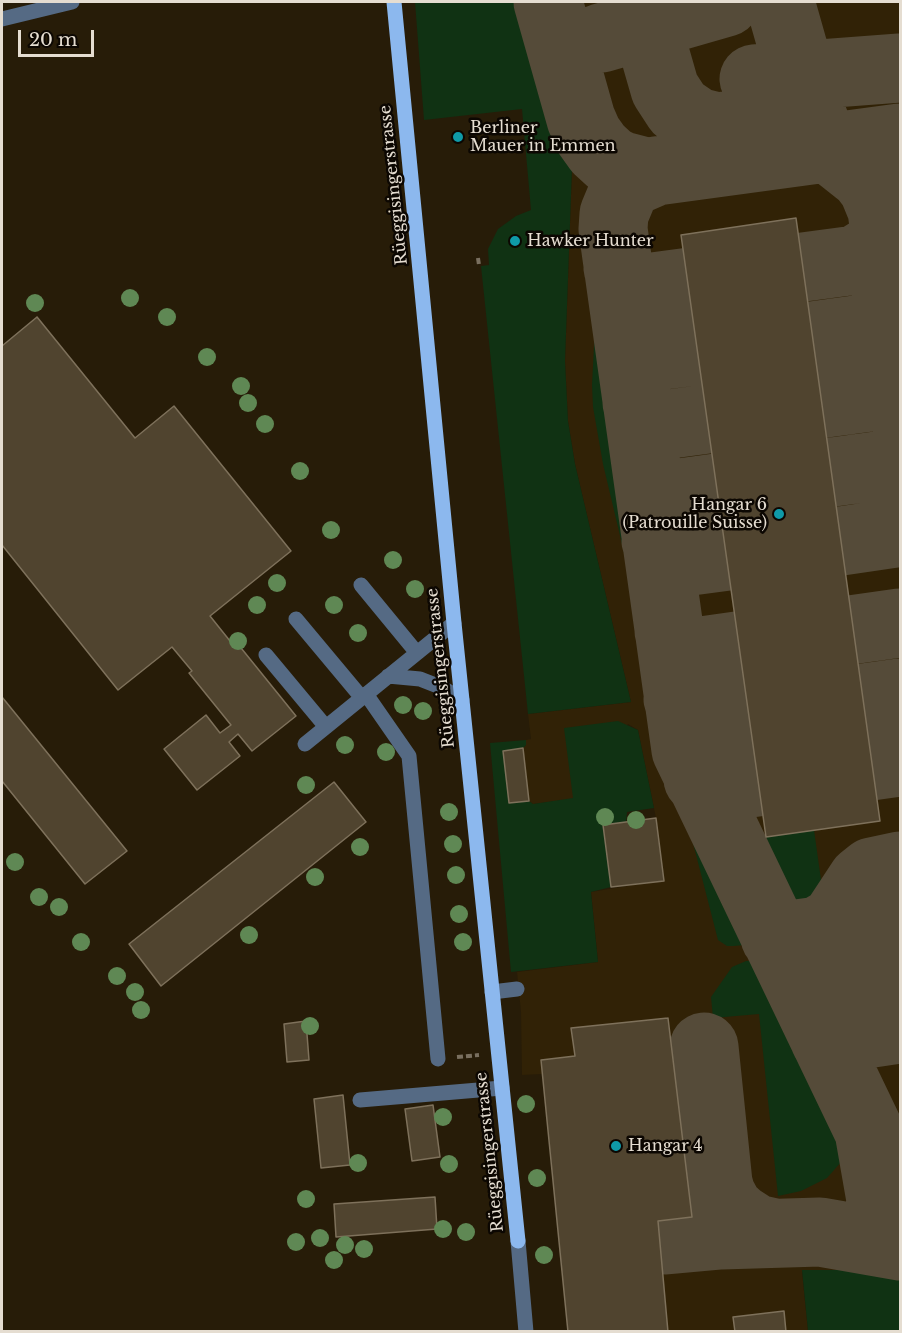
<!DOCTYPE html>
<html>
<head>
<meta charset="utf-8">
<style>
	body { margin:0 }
	#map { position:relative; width:902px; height:1333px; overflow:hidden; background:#271c08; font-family:"Libre Baskerville",serif }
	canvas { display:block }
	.frame { position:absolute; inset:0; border:3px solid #e5ddd1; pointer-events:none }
	.scale { position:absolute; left:18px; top:30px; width:76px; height:27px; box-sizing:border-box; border:3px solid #e5ddd1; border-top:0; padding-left:8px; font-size:18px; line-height:21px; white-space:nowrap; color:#e5ddd1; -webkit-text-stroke:4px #0c0702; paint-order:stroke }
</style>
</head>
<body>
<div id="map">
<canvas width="902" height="1333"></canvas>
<div class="frame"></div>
<div class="scale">20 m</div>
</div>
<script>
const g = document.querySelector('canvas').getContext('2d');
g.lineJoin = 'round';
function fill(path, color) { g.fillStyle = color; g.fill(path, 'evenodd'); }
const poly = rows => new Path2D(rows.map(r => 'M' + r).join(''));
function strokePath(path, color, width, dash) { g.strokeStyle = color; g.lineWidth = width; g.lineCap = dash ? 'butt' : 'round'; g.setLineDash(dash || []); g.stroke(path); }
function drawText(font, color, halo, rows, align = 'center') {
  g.font = font + ' "Libre Baskerville",serif'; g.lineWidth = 5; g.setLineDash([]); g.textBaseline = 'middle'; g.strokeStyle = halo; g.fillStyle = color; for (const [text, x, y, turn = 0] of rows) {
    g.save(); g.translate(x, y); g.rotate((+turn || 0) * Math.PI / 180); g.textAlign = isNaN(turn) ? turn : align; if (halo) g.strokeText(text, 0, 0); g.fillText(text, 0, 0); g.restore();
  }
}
fill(poly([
	[525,2,900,2,900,1270,802,1271,808,1331,786,1331,783,1311,734,1317,735,1331,668,1331,658,1221,692,1217,668,1018,571,1029,575,1056,542,1060,542,1074,522,1075,521,1012,517,972,598,962,591,892,664,880,656,818,638,730,628,724,573,799,533,804,529,801,523,748,526,745,526,740,531,739,528,714,631,702,575,464,568,421,565,361,572,168,568,150]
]), '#312206');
fill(poly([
	[415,2,525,2,568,150,572,168,565,361,568,421,575,464,631,702,528,714,481,266,489,265,488,249,498,229,516,216,531,210,522,109,424,120],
	[598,269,599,269,617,407,656,678,654,679,603,464,593,407,592,385],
	[618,721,638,730,654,808,627,812,626,822,603,825,611,887,591,892,598,962,511,972,490,743,526,740,526,745,523,748,503,751,509,803,529,801,533,804,573,798,564,728],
	[814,830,823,894,822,902,819,906,809,911,792,911,781,904,776,897,759,859,760,843,766,837],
	[702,838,710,845,758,944,733,946,727,946,718,940,693,843,695,840],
	[765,960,852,1139,842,1161,827,1178,801,1191,778,1196,759,1014,713,1018,711,997,732,967,746,961],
	[802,1270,900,1270,900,1331,808,1331]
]), '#103213');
strokePath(poly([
	[548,2,581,119,588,135,598,149,610,160,622,166,645,172,656,171],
	[640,2,665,89,678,109,697,122,717,127,782,119],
	[780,2,812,115,821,138,835,153,864,176,873,188,882,210,900,348],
	[601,38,726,2],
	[754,79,900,68],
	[900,138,656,171,633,181,624,190,614,214,613,229,686,750,869,1131,884,1217,890,1232,900,1242],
	[618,268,624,280,638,289,856,260,875,248,883,234,884,227],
	[628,335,634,348,641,354,648,357,812,336,863,329,881,319,894,299],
	[637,403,640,412,647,420,654,424,663,425,870,397,884,392,900,376],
	[647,472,649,480,656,488,663,493,673,494,884,465,900,456],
	[656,541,666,557,673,561,683,562,841,541,895,533,900,530],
	[669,631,671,638,678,646,685,651,695,652,900,623],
	[678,699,688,715,695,720,705,720,900,693],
	[698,779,705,786,714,788,900,762],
	[818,931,835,921,862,880,872,872,900,866],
	[775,937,900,920],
	[801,989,900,974],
	[825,1040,900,1029],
	[704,1047,718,1183,721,1194,729,1209,739,1218,756,1229,774,1233],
	[666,1240,721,1235,820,1232,900,1246]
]), '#554b39', 69);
const building = poly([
	[796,218,880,821,766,837,681,235,796,218],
	[37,317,135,438,174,406,291,551,210,616,230,641,233,638,296,716,252,751,238,734,229,742,240,756,197,790,164,749,206,715,220,733,231,725,189,673,192,671,172,647,118,690,2,545,2,346,37,317],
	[2,697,127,851,85,884,2,781,2,697],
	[523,748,529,801,509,803,503,751,523,748],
	[334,782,366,822,161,986,129,944,334,782],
	[656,818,664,881,611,887,603,825,656,818],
	[668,1018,692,1217,658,1221,668,1332,568,1332,541,1060,575,1056,571,1028,668,1018],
	[306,1021,309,1060,287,1062,284,1024,306,1021],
	[343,1095,350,1165,321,1168,314,1099,343,1095],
	[433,1105,440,1157,412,1161,405,1109,433,1105],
	[435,1197,437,1229,336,1237,334,1204,435,1197],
	[784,1311,786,1332,735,1332,733,1317,784,1311]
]);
fill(building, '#50442f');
strokePath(building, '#7e715b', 1.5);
strokePath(poly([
	[478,258,479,265],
	[457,1057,479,1055]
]), '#796f5f', 4, [6, 3]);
strokePath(poly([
	[2,19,72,2],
	[361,585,417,653],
	[296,619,362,698],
	[266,655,326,727],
	[388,676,420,679,443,688,462,700],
	[366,694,409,756,438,1059],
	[305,744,454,623],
	[492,992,517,989],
	[360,1100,502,1088],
	[518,1241,526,1332]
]), '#556a84', 15);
strokePath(poly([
	[394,2,454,623,518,1241]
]), '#8cb8ee', 15);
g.fillStyle = '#5f8854';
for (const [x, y] of [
	[130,298],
	[35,303],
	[167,317],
	[207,357],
	[241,386],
	[248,403],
	[265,424],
	[300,471],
	[331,530],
	[393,560],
	[277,583],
	[415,589],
	[257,605],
	[334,605],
	[358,633],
	[238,641],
	[403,705],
	[423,711],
	[345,745],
	[386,752],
	[306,785],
	[449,812],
	[605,817],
	[636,820],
	[453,844],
	[360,847],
	[15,862],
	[456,875],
	[315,877],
	[39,897],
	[59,907],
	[459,914],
	[249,935],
	[81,942],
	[463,942],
	[117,976],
	[135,992],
	[141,1010],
	[310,1026],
	[526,1104],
	[443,1117],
	[358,1163],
	[449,1164],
	[537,1178],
	[306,1199],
	[443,1229],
	[466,1232],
	[320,1238],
	[296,1242],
	[345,1245],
	[364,1249],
	[544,1255],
	[334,1260]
]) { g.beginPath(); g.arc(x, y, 9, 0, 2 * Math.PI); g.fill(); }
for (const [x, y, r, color] of [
	[458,137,6,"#0f9aa8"],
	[515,241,6,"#0f9aa8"],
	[779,514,6,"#0f9aa8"],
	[616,1146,6,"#0f9aa8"]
]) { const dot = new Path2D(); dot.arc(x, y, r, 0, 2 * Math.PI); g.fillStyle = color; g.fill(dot); strokePath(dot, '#0c0702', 2); }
drawText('16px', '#e5ddd1', '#0c0702', [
	["Berliner",470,128],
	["Mauer in Emmen",470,146],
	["Hawker Hunter",527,241],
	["Hangar 6",767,505,"right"],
	["(Patrouille Suisse)",767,523,"right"],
	["Hangar 4",628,1146]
], 'left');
drawText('16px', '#e5ddd1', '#0c0702', [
	["Rüeggisingerstrasse",394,185,-96],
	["Rüeggisingerstrasse",441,668,-96],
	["Rüeggisingerstrasse",490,1152,-96]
]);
</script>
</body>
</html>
